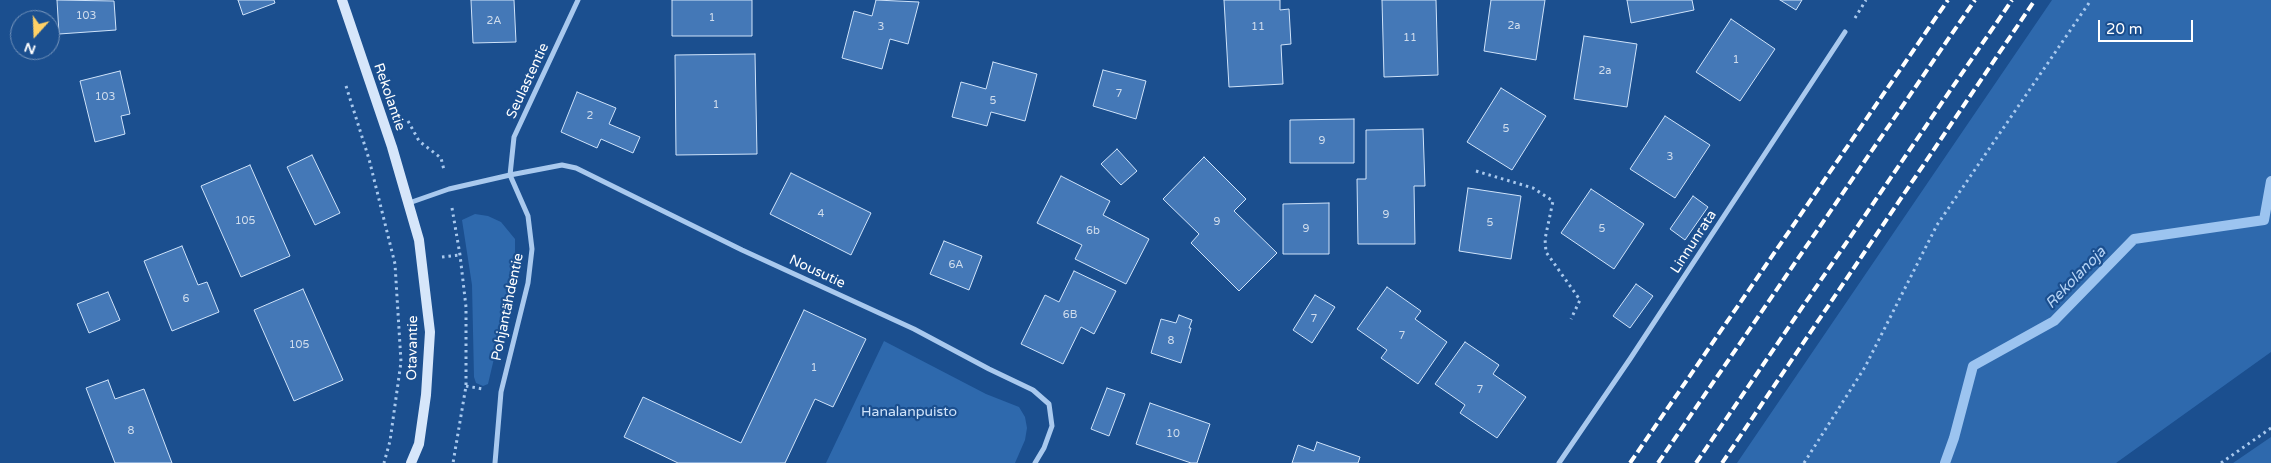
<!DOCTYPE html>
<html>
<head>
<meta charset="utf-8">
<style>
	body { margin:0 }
	#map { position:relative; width:2271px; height:463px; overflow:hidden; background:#1b4f8f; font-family:"Varela Round",sans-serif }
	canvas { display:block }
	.north { position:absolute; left:10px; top:10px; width:50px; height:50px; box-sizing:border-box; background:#1b4f8f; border:1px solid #7695bc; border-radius:50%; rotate:200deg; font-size:14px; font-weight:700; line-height:20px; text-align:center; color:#fff }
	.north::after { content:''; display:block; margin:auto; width:18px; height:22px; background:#ffd166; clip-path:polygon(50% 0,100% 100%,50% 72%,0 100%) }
	.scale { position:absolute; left:2098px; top:20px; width:95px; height:22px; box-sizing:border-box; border:2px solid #fff; border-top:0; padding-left:6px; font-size:15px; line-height:18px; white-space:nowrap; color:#fff; -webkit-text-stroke:4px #1b4f8f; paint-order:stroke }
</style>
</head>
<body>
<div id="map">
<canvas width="2271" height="463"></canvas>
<div class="north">N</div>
<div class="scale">20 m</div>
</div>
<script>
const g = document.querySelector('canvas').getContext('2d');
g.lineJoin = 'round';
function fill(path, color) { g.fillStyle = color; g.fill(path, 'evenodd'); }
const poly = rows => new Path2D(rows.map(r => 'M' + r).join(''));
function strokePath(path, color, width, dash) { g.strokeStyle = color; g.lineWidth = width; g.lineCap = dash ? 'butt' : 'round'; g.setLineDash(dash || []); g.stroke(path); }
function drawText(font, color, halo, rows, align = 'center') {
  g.font = font + ' "Varela Round",sans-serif'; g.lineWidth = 4.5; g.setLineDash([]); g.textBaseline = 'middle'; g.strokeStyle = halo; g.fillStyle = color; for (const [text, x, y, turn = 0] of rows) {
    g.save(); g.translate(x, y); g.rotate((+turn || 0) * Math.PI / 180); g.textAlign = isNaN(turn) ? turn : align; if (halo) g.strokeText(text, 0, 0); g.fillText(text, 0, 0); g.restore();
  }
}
fill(poly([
	[2052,0,2271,0,2271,352,2116,463,1737,463],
	[475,214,488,216,501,222,515,239,515,269,488,384,483,386,476,383,474,377,472,285,462,220],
	[884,341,986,394,1019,407,1025,417,1027,428,1025,440,1015,463,826,463],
	[2271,437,2271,463,2233,463]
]), '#2e69ad');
strokePath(poly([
	[1945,463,1954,438,1973,366,2054,321,2134,239,2264,220,2271,181]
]), '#9cc4f0', 10);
const building = poly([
	[57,0,114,1,116,30,59,34,57,0],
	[238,0,274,0,275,3,243,15,238,0],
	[471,0,514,0,516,42,473,43,471,0],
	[672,0,752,0,752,36,672,36,672,0],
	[876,0,919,2,908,44,890,39,882,69,842,58,854,11,872,16,876,0],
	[1224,0,1280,0,1280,10,1289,9,1291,44,1281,45,1283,84,1229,87,1224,0],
	[1382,0,1436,0,1438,75,1384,77,1382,0],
	[1491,0,1545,0,1536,60,1484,51,1491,0],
	[1627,0,1692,0,1694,10,1631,23,1627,0],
	[1780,0,1802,0,1796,10,1780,0],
	[1731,19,1775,49,1740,101,1696,72,1731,19],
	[1584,36,1637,44,1627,107,1574,99,1584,36],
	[755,54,757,154,676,155,675,55,755,54],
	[993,62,1037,74,1025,121,991,112,987,126,952,117,961,82,986,89,993,62],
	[1103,70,1146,81,1136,119,1093,106,1103,70],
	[120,71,130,114,121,116,125,134,95,142,80,81,120,71],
	[1501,88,1546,116,1512,170,1467,142,1501,88],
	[577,92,616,108,609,124,640,137,633,153,601,139,597,148,561,132,577,92],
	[1665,116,1710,145,1675,198,1630,169,1665,116],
	[1354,119,1354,163,1290,163,1290,120,1354,119],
	[1423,129,1425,186,1414,186,1415,244,1358,244,1357,179,1366,179,1366,130,1423,129],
	[1117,149,1137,171,1121,185,1101,164,1117,149],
	[312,155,340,213,315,225,287,167,312,155],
	[1204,157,1246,199,1234,211,1277,253,1239,291,1191,243,1199,234,1163,199,1204,157],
	[250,165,290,256,241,277,201,186,250,165],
	[791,173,871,213,851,255,770,214,791,173],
	[1061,176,1110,201,1103,215,1149,239,1126,284,1075,259,1082,245,1037,223,1061,176],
	[1468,188,1521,196,1511,259,1459,251,1468,188],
	[1591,189,1644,224,1614,269,1561,233,1591,189],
	[1693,196,1708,207,1685,240,1670,229,1693,196],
	[1329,203,1329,254,1283,254,1283,204,1329,203],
	[944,241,982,256,969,290,930,274,944,241],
	[182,246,198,285,207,282,219,312,172,331,144,261,182,246],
	[1074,271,1116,291,1094,334,1081,327,1063,364,1021,344,1045,295,1059,302,1074,271],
	[1636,284,1653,296,1630,328,1613,316,1636,284],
	[1387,287,1421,311,1415,319,1447,342,1418,384,1381,358,1387,350,1357,329,1387,287],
	[303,289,343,380,294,401,254,310,303,289],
	[108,292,120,320,89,333,77,304,108,292],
	[1315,295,1335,307,1312,343,1293,330,1315,295],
	[804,310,866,339,833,407,815,399,785,463,678,463,624,437,643,397,741,443,804,310],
	[1179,315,1192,320,1189,328,1191,328,1181,363,1151,353,1161,319,1176,323,1179,315],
	[1465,342,1499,365,1493,374,1526,397,1497,438,1460,413,1465,405,1435,384,1465,342],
	[108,380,115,399,144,389,172,463,115,463,86,388,108,380],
	[1107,388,1125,394,1109,436,1091,429,1107,388],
	[1150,403,1210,424,1197,463,1191,463,1136,444,1150,403],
	[1317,442,1360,457,1358,463,1292,463,1298,445,1314,451,1317,442]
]);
fill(building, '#4478b7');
strokePath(building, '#cfe3fa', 1);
strokePath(poly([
	[1855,18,1866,0],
	[346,86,369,159,395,264,401,362,390,441,384,463],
	[408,121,419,141,441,158,444,170],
	[1476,171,1533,188,1553,201,1545,239,1546,252,1580,300,1571,319],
	[452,208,460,255,466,307,466,386,453,463],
	[442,257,460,255],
	[466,386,483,389],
	[1804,463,1865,367,1937,225,2091,0],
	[2221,463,2271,428]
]), '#a9c9ee', 3, [2.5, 4]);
strokePath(poly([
	[578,0,514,137,510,175,562,165,576,168,742,250,914,329,989,369,1033,390,1049,404,1052,426,1044,448,1035,463],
	[409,203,449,189,510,175,528,216,532,249,528,283,501,392,495,463],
	[1559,463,1630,359,1845,32]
]), '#a9c9ee', 5);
strokePath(poly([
	[342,0,392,147,419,240,430,332,426,395,419,444,411,463]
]), '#d6e6fa', 10);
strokePath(poly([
	[1630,463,1948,0],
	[1658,463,1975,0],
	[1696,463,2012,0],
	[1722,463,2035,0]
]), '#fff', 4, [9, 4]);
drawText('11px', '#d0dded', null, [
	["103",86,16],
	["1",712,18],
	["2A",494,21],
	["2a",1514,26],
	["3",881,27],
	["11",1258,27],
	["11",1410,38],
	["1",1736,60],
	["2a",1605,71],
	["7",1119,94],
	["103",105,97],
	["5",993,101],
	["1",716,105],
	["2",590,116],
	["5",1506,129],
	["9",1322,141],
	["3",1670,157],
	["4",821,214],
	["9",1386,215],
	["105",245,221],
	["9",1217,222],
	["5",1490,223],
	["9",1306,229],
	["5",1602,229],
	["6b",1093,231],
	["6A",956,265],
	["6",186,299],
	["6B",1070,315],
	["7",1314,319],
	["7",1402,336],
	["8",1171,341],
	["105",299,345],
	["1",814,368],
	["7",1480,390],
	["8",131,431],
	["10",1173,434]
]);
drawText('14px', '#fff', '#1b4f8f', [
	["Seulastentie",528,81,-65],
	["Rekolantie",389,97,71],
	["Linnunrata",1694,242,-57],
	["Nousutie",817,272,25],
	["Pohjantähdentie",508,307,-78],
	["Otavantie",413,348,-89]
]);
drawText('14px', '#cfe3fa', '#1b4f8f', [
	["Hanalanpuisto",909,412]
]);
drawText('italic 15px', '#b5d3f5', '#1b4f8f', [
	["Rekolanoja",2076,278,-46]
]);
</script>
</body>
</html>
